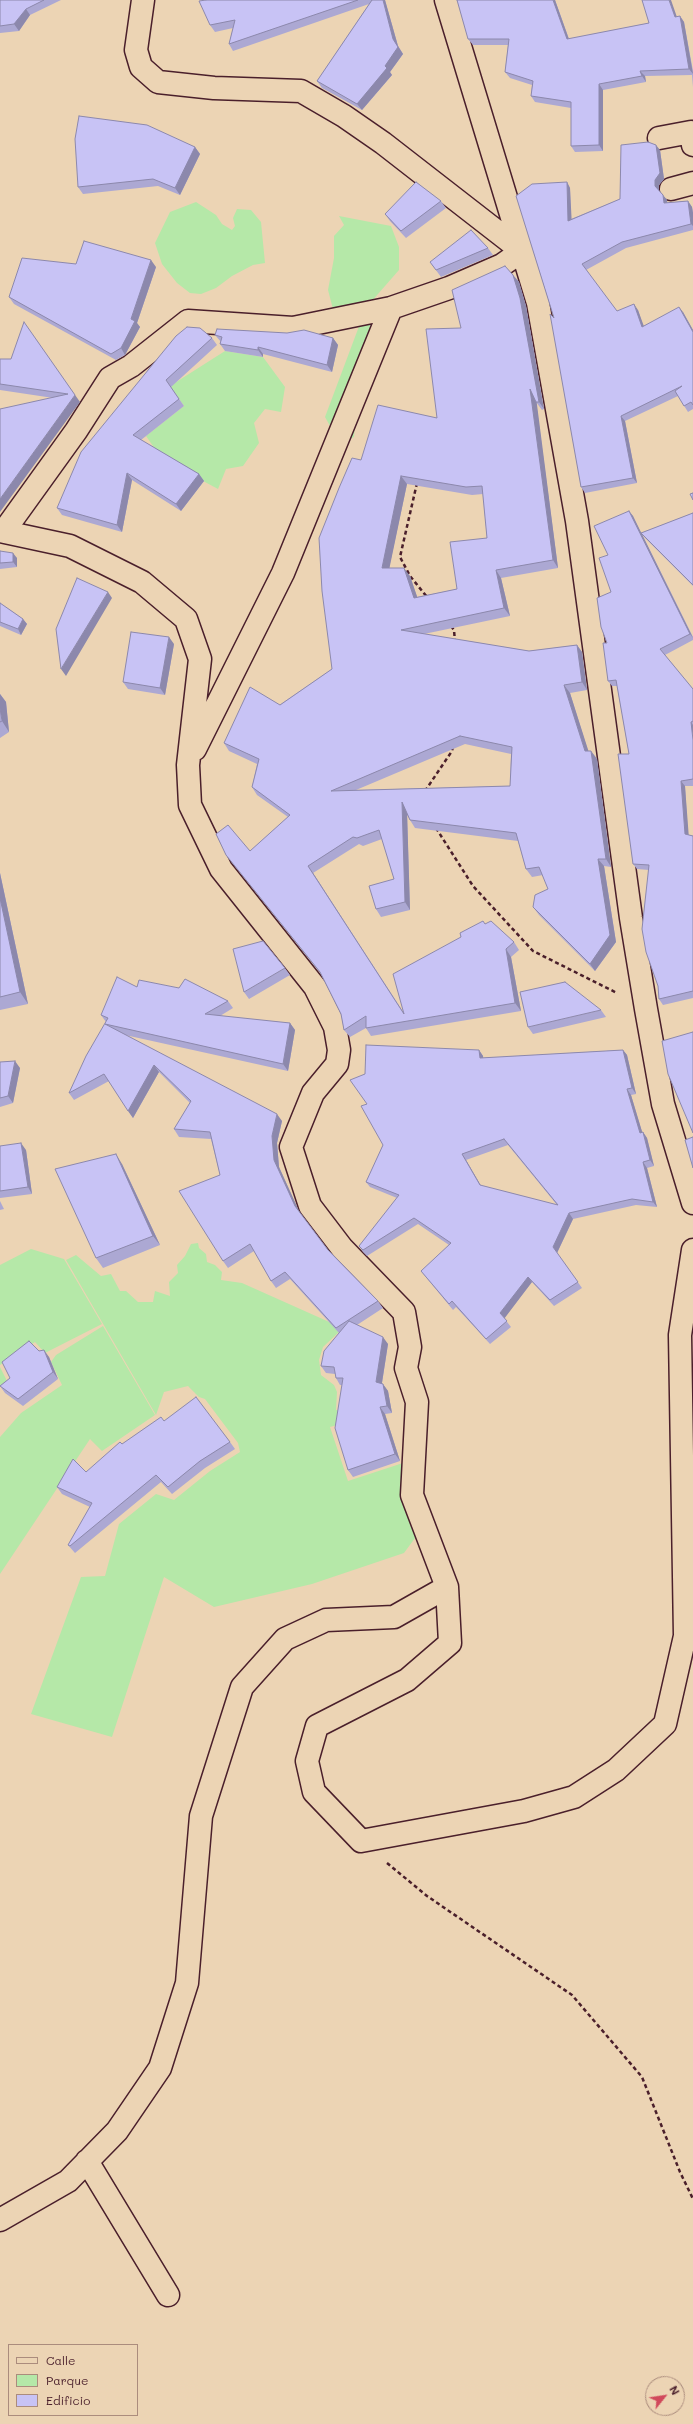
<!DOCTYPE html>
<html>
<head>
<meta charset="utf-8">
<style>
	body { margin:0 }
	#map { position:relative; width:693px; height:2424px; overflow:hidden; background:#ecd4b4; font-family:Mali,sans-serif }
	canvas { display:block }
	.legend { position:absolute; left:8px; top:2344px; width:130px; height:72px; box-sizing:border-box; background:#ecd4b4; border:1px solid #ab8c7d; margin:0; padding:5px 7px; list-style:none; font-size:12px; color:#4a1f2b }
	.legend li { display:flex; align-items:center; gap:8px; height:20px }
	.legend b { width:20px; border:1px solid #ab8c7d }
	.north { position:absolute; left:645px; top:2376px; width:40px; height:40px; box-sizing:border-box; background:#ecd4b4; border:1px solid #ab8c7d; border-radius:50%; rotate:60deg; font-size:11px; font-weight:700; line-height:16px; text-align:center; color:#4a1f2b }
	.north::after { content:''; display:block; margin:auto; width:14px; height:18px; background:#d1495b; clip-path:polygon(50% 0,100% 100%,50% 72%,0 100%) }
</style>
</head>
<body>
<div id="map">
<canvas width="693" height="2424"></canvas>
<ul class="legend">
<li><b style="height:5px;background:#ecd4b4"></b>Calle</li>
<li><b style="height:11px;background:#b5e8a8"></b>Parque</li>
<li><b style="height:11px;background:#c8c3f5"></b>Edificio</li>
</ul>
<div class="north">N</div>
</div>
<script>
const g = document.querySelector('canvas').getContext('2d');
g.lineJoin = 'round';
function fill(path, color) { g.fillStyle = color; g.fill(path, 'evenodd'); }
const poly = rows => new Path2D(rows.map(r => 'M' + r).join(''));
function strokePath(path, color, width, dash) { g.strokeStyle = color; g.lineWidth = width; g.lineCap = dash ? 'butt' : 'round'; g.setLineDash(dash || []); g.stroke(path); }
fill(poly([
	[196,202,216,215,222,224,232,230,235,226,233,218,237,209,251,210,261,222,265,263,253,265,232,276,216,288,201,294,190,293,177,283,162,264,155,243,170,212],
	[339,216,391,226,399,247,399,270,371,302,334,313,328,290,334,258,334,236,344,225],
	[364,313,378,314,381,364,370,364,368,393,356,409,354,437,350,439,344,451,325,417],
	[225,351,263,357,285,387,281,412,265,409,254,423,259,443,243,466,226,469,218,489,162,459,146,436,184,406,170,386],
	[198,1243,199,1248,206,1254,207,1262,215,1265,222,1272,221,1280,242,1283,336,1325,339,1332,323,1347,319,1360,321,1375,334,1385,337,1392,336,1410,369,1416,330,1427,348,1481,406,1462,418,1534,404,1553,312,1584,214,1607,164,1577,112,1737,31,1714,81,1577,105,1576,119,1524,156,1494,174,1500,210,1471,240,1452,238,1443,205,1399,199,1397,188,1386,164,1392,156,1415,66,1260,76,1255,101,1276,111,1274,120,1291,126,1291,138,1302,153,1302,155,1291,170,1296,169,1282,178,1273,177,1265,185,1256,191,1244],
	[31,1249,64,1259,102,1324,45,1353,35,1342,0,1365,0,1265],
	[103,1326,155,1415,102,1451,90,1439,0,1574,0,1437,21,1413,62,1385,51,1362,56,1355],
	[0,1367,8,1383,1,1387,0,1385]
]), '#b5e8a8');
const street = poly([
	[446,0,538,303,577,521,631,918,646,1009,663,1104,693,1203],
	[659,138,691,132,693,145],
	[671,189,693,183],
	[0,531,70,546,142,582,186,619,200,659,188,765,190,805,221,869,315,987,335,1027,339,1050,337,1064,313,1093,291,1147,310,1206,342,1248,404,1312,410,1347,406,1368,417,1402,412,1495,447,1587,450,1643,407,1680,317,1726,307,1761,314,1792,361,1841,524,1811,574,1797,616,1770,665,1724,685,1636,680,1335,693,1250],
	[4,531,76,431,110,378,131,366,188,321,293,328,391,308,449,288,502,265,522,251,383,143,344,116,301,91,214,88,158,82,141,67,136,50,143,0],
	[195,749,283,573,391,308],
	[87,2161,168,2295],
	[0,2220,68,2181,117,2131,160,2068,187,1983,201,1816,242,1687,285,1639,326,1620,394,1617,447,1587]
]);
strokePath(street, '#4a1f2b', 25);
strokePath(poly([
	[417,483,400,557,410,576,427,597],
	[451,626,454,630,455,642],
	[425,791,452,751,453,746],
	[436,828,473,886,533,951,617,993],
	[387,1863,427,1896,572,1995,642,2077,680,2172,693,2199]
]), '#4a1f2b', 2.5, [4, 3]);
strokePath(street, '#ecd4b4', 22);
fill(poly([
	[0,0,61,0,30,15,19,31,0,33],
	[206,0,385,0,398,46,403,54,390,72,392,75,362,110,322,88,317,81,369,4,233,51,229,44,233,28,215,32,210,25],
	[555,0,569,39,649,23,680,16,684,22,693,71,693,87,692,75,645,76,646,82,603,90,603,151,575,152,571,146,571,108,535,102,531,96,532,85,510,78,505,72,508,45,473,45,468,39],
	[195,147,200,154,180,195,158,186,83,194,78,187],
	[660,150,664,179,659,185,659,191,667,200,667,203,688,201,692,207,693,213,693,230,626,248,586,270,617,311,638,310,643,326,683,312,693,330,693,409,688,412,678,396,625,421,637,483,585,493,581,487,554,318,567,182,570,188,571,219,620,199],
	[441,201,446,208,406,238,390,221,385,214],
	[488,248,493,255,441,277,430,262],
	[76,264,156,267,137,323,140,327,125,355,116,360,14,304,9,297],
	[513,275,519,282,526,306,544,409,542,410,536,402,558,568,501,578,510,616,424,634,529,651,577,645,582,652,587,690,570,693,588,751,591,751,597,759,611,867,604,866,616,942,595,971,539,915,533,907,548,889,543,875,532,877,526,869,518,841,415,828,410,820,407,815,410,910,381,917,376,909,394,879,382,839,363,846,359,844,313,873,404,1013,485,924,514,942,519,950,511,957,521,1011,371,1036,366,1028,350,1037,344,1030,341,1014,321,974,232,862,226,855,250,851,288,817,257,795,252,787,257,764,229,751,224,743,332,669,361,460,437,418,461,328],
	[407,484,472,495,483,494,487,538,457,589,417,597,410,576,389,568],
	[465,744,511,754,510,786,356,790],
	[215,335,333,338,338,345,332,372,263,354,263,357,225,351,220,344,221,342],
	[176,336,212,338,217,345,171,387,184,406,141,440,199,474,204,481,181,511,132,480,122,532,62,515,57,508],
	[0,359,11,359,80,402,0,390],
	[629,511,633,516,641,533,693,513,693,586,645,538,642,534,693,637,693,640,665,655,693,689,693,786,685,786,688,835,693,836,693,998,663,1005,659,999,658,986,649,870,637,869,633,864,629,754,617,686,612,686,608,681,607,643,611,592,608,555],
	[0,551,17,558,17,567,0,569],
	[0,603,23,619,27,624,21,635,0,626],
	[174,644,165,695,128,689,123,682],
	[0,694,6,702,9,732,0,738],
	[0,873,28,1004,0,1010],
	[285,968,290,975,249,999,244,992],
	[137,987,228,1001,233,1008,220,1016,290,1023,295,1030,288,1071,125,1035,282,1121,277,1143,279,1167,299,1212,328,1250,378,1301,383,1308,357,1325,388,1344,382,1383,388,1391,392,1413,385,1414,400,1461,353,1477,348,1470,342,1385,340,1385,336,1378,335,1374,326,1373,321,1366,339,1333,290,1279,276,1288,271,1281,254,1251,228,1268,223,1261,220,1175,211,1139,179,1137,174,1129,190,1103,159,1072,133,1118,109,1081,74,1100,69,1093,106,1022,101,1015],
	[601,1010,606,1017,533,1034,528,1027],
	[479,1050,483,1056,483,1058,623,1050,627,1055,636,1094,631,1095,642,1132,643,1132,647,1138,654,1166,647,1168,657,1207,636,1205,573,1219,557,1253,582,1288,554,1306,532,1282,504,1318,511,1327,490,1344,456,1307,453,1310,425,1276,421,1271,449,1245,418,1224,367,1256,363,1252,359,1246,397,1198,370,1187,366,1182,383,1145,367,1104],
	[508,1145,557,1205,481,1186,466,1160],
	[0,1062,20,1068,13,1103,0,1107],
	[0,1146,26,1150,32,1194,0,1198],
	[122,1164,160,1245,103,1268,96,1258],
	[0,1201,4,1209,0,1210],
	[39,1351,49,1357,58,1379,23,1406,5,1393,0,1386,10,1378],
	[164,1421,230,1442,235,1449,205,1468,172,1494,161,1482,75,1553,68,1545,90,1507,62,1494,57,1487,86,1472,122,1444]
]), '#aca8d3');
fill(poly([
	[383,0,385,0,398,46,403,54,390,72,392,75,362,110,357,104,385,66,393,39],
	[553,0,555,0,571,45,567,39],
	[669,0,671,0,679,23,675,17],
	[26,9,30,15,19,31,14,24],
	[680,16,684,22,693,74,689,69],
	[640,71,645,76,646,82,642,76],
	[599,84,603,90,603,151,599,145],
	[656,145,660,150,664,179,659,185,659,192,655,186],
	[195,147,200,154,180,195,175,188],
	[567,182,570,188,572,227,568,221],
	[663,195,667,200,668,209,664,203],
	[688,201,692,207,693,213,693,226,691,224],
	[151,260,156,267,137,323,140,327,125,355,121,348,131,319],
	[513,275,519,282,526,306,544,409,539,402],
	[634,304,638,310,646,332,642,327],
	[679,307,683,312,693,330,693,332],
	[24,322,80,402,0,512,0,499,75,395],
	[333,338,338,345,332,372,327,365],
	[258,347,263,354,263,357,258,350],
	[530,389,536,397,558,568,553,560],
	[621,416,625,421,637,483,633,478],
	[127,473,132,480,122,532,117,525],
	[199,474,204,481,181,511,176,504],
	[401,476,407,484,388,575,382,568],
	[629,511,633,516,693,638,690,634],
	[13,553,17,558,17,567,13,562],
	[404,568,410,576,420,605,414,598],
	[496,570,501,578,510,616,504,608],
	[108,592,112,598,66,676,61,669],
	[23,619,27,624,21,635,18,629],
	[169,637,174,644,165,695,160,688],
	[577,645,582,652,587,690,582,682],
	[564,685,570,693,591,759,585,751],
	[0,694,6,702,9,732,2,721,0,708],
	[691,722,693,725,693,740],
	[591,751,597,759,611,867,606,859],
	[681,781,685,786,689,839,685,834],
	[402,802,407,810,410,910,405,902],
	[598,859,604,866,616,942,595,971,590,964],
	[308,866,313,873,409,1022,404,1014],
	[0,873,28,1004,20,992,0,898],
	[506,949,511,957,521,1011,515,1003],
	[290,1023,295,1030,288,1071,283,1064],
	[479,1050,483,1056,484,1064,480,1058],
	[623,1050,627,1055,636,1094,632,1088],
	[15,1061,20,1068,13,1103,8,1096],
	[154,1065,159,1072,133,1118,128,1111],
	[627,1089,631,1095,644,1138,640,1133],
	[277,1114,282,1121,277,1143,279,1167,300,1213,295,1206,274,1160,272,1136],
	[643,1132,647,1138,654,1166,650,1160],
	[21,1143,26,1150,32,1194,28,1187],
	[116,1154,122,1164,160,1245,153,1236],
	[462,1154,466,1160,484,1191,480,1185],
	[643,1162,647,1168,657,1207,653,1202],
	[569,1213,573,1219,557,1253,553,1247],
	[528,1277,532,1282,504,1319,500,1313],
	[383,1337,388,1344,381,1389,376,1382],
	[44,1350,49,1357,58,1379,53,1372],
	[383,1384,388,1391,392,1413,387,1406],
	[380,1407,385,1414,400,1461,395,1454]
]), '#8c88ac');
const building = poly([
	[0,0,44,0,26,9,14,24,0,26,0,0],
	[206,0,358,0,229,44,235,20,210,25,199,1,206,0],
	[372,0,383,0,393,39,398,47,385,66,387,68,357,104,317,81,372,0],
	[457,0,553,0,567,39,649,23,642,0,669,0,675,17,680,16,689,69,640,71,642,76,599,84,599,145,571,146,571,102,531,96,533,81,505,72,509,39,468,39,457,0],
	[79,116,147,125,195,147,175,188,153,179,78,187,75,139,79,116],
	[648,142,656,145,660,173,655,180,655,186,663,195,664,203,688,201,691,224,622,242,582,264,617,311,634,304,642,327,679,307,693,332,693,405,691,402,684,406,675,391,682,386,621,416,633,478,581,487,550,314,554,318,516,196,532,184,567,182,568,221,620,199,621,145,648,142],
	[416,182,441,201,401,231,385,214,416,182],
	[471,230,488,248,436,270,430,262,471,230],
	[84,241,151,260,131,319,135,321,121,348,111,354,9,297,22,258,76,264,84,241],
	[505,266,513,275,520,298,539,402,536,402,530,389,553,560,496,570,504,608,401,630,529,651,577,645,582,682,564,685,585,751,591,751,606,859,598,859,610,935,590,964,533,907,535,895,548,889,539,867,526,869,516,833,410,820,402,802,405,902,376,909,369,886,394,879,379,830,357,838,353,837,308,866,404,1014,393,974,461,937,460,933,483,921,485,924,491,921,514,942,506,949,515,1003,366,1028,366,1016,344,1030,341,1014,320,972,226,855,216,834,228,825,250,851,290,815,252,787,259,759,224,743,250,687,280,705,332,669,322,591,319,538,339,488,352,458,361,460,378,405,437,418,426,329,461,328,452,290,505,266],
	[401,476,466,487,482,486,487,538,450,542,457,589,414,598,404,568,382,568,401,476],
	[460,736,512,747,510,786,331,791,460,736],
	[24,322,75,395,0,499,0,409,68,394,0,384,0,359,11,359,24,322],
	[187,327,200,328,212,338,166,380,179,399,133,435,199,474,176,504,127,473,117,525,57,508,81,452,176,336,187,327],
	[217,329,287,333,304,330,333,338,327,365,258,347,258,350,220,344,222,337,215,335,217,329],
	[693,493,693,500,690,494,693,493],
	[629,511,690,634,660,649,693,689,693,721,691,722,693,740,693,779,681,781,685,834,693,836,693,991,659,999,658,986,646,952,642,929,649,865,633,864,618,754,629,754,616,680,608,681,603,643,607,643,601,627,597,598,611,592,599,558,608,555,594,526,629,511],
	[693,513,693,585,641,533,693,513],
	[0,551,13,553,13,562,0,563,0,551],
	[77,578,108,592,61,669,56,629,77,578],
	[0,603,23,619,18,629,0,622,0,603],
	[131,632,169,637,160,688,123,682,131,632],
	[0,708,2,721,0,722,0,708],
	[0,898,20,992,0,997,0,898],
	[263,941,285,968,244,992,233,949,263,941],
	[117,977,137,987,139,980,179,988,185,979,228,1001,205,1014,290,1023,283,1064,105,1024,277,1114,272,1136,274,1160,295,1206,328,1250,378,1301,336,1328,285,1272,271,1281,250,1244,223,1261,179,1191,220,1175,210,1132,174,1129,191,1101,154,1065,128,1111,104,1074,69,1093,86,1056,108,1018,101,1015,117,977],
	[565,982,601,1010,528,1027,520,992,565,982],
	[693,1032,693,1133,668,1074,662,1041,693,1032],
	[366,1045,479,1050,480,1058,623,1050,632,1088,627,1089,640,1133,643,1132,650,1160,643,1162,653,1202,632,1199,569,1213,553,1247,578,1282,550,1300,528,1277,500,1313,507,1321,486,1339,452,1301,449,1304,421,1271,451,1243,414,1218,363,1250,359,1246,399,1195,366,1182,383,1145,361,1106,367,1104,350,1080,365,1074,366,1045],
	[504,1139,558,1205,480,1185,462,1154,504,1139],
	[15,1061,8,1096,0,1098,0,1062,15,1061],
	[693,1137,693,1168,685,1140,693,1137],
	[21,1143,28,1187,0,1191,0,1146,21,1143],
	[116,1154,153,1236,96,1258,55,1169,116,1154],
	[349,1321,383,1337,376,1382,383,1384,387,1406,380,1407,395,1454,348,1470,335,1428,343,1378,336,1378,334,1367,321,1366,324,1351,349,1321],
	[29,1341,39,1351,44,1350,53,1372,18,1399,0,1386,10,1378,2,1362,29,1341],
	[196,1397,230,1442,200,1461,168,1487,156,1475,70,1546,68,1545,92,1503,57,1487,73,1459,86,1472,120,1442,122,1444,161,1417,164,1421,196,1397]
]);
fill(building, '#c8c3f5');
strokePath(building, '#8c88ac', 1);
</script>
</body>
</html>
